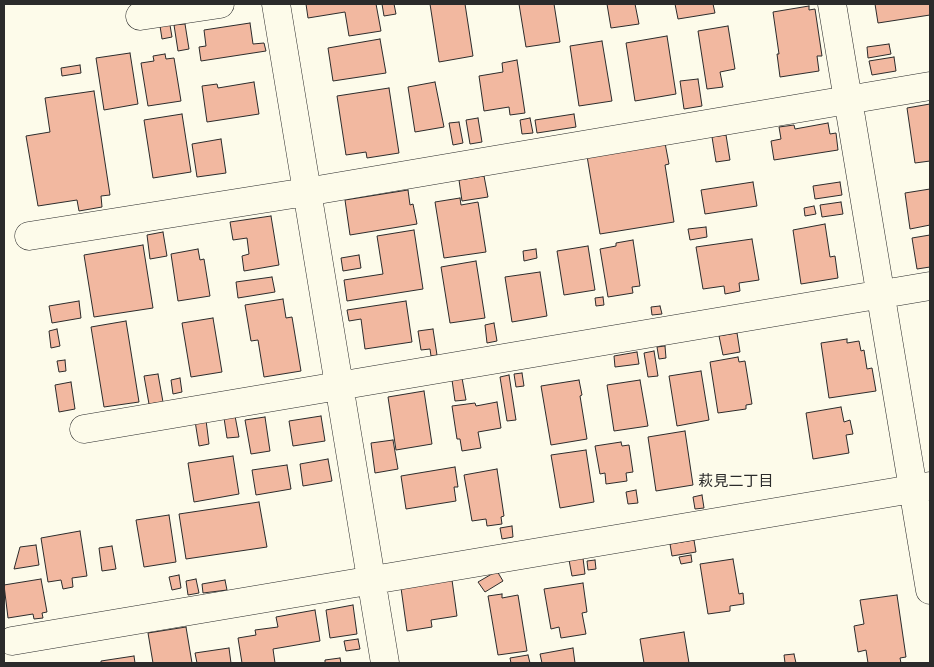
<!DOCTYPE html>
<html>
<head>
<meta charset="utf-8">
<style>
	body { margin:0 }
	#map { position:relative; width:934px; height:667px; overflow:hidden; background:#fdfbea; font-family:Signika,sans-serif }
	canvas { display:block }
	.frame { position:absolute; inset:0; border:5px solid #2b2b2b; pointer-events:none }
</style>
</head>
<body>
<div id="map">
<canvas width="934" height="667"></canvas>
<div class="frame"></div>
</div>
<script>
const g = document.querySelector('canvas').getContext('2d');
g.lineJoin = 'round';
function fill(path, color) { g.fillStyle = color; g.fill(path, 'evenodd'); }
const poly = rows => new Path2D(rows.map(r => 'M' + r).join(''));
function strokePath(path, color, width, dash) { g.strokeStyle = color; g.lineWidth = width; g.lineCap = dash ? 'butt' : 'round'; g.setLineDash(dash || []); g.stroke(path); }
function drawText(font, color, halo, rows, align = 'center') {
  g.font = font + ' Signika,"Noto Sans JP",sans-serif'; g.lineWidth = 4; g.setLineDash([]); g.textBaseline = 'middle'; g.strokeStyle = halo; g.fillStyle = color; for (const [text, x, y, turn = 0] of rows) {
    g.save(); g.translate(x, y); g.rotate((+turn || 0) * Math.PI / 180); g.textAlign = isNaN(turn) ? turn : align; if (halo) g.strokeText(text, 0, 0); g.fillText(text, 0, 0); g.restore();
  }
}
const building = poly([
	[306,4,376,4,381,31,349,36,345,12,308,18,306,4],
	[382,4,394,4,396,14,384,16,382,4],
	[430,4,465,4,473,56,439,62,430,4],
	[519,4,554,4,560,42,526,47,519,4],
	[607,4,635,4,639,24,611,28,607,4],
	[675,4,713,4,715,13,678,19,675,4],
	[875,4,930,4,930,15,878,23,875,4],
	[809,6,809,10,815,9,822,56,817,56,819,71,780,77,777,54,779,54,773,12,809,6],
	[250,23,253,44,264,43,266,51,201,61,199,47,206,46,204,30,250,23],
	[185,24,189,49,178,51,174,25,185,24],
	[170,25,172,37,162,39,160,26,170,25],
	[728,26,735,69,720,72,723,87,707,89,698,31,728,26],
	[667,36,676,94,635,101,626,43,667,36],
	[380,39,386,73,333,81,328,48,380,39],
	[602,41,612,101,579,106,570,46,602,41],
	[889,44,891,54,868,58,867,47,889,44],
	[130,53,138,104,104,110,96,58,130,53],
	[165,54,166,59,174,58,181,101,148,106,141,63,154,61,153,56,165,54],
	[894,57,896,71,872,75,869,61,894,57],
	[517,60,525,113,510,115,509,107,484,111,479,76,503,72,502,63,517,60],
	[80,65,81,73,62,76,61,68,80,65],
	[698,79,702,106,684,109,680,81,698,79],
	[254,82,259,114,207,122,202,86,217,84,218,88,254,82],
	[435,82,444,127,415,132,408,87,435,82],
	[389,88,399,153,367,158,366,152,346,155,337,96,389,88],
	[94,91,110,195,101,196,102,207,79,211,77,200,38,206,26,136,50,132,45,98,94,91],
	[930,104,930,161,915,163,907,108,930,104],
	[182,114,191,172,153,178,144,120,182,114],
	[574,114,576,127,537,133,535,120,574,114],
	[478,118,482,142,470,144,466,120,478,118],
	[530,118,533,133,522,134,520,120,530,118],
	[459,122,463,143,453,145,449,123,459,122],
	[828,123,830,134,836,133,838,150,774,160,771,141,781,139,779,127,794,125,795,129,828,123],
	[726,135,730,160,716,162,712,137,726,135],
	[221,139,226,173,197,177,192,144,221,139],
	[665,143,669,164,665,165,674,222,600,234,587,156,665,143],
	[484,176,488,197,462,201,459,180,484,176],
	[753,182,757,206,705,214,701,190,753,182],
	[840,182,842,195,815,199,813,186,840,182],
	[930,189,930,225,910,229,905,193,930,189],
	[408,190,410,205,413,204,417,224,350,235,345,200,408,190],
	[460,198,461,205,478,202,486,252,444,258,435,202,460,198],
	[841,202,843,214,822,217,820,205,841,202],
	[814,206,816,214,805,216,804,208,814,206],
	[271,216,279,265,244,271,242,256,249,254,247,238,233,240,230,222,271,216],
	[825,224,830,257,835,256,838,278,801,284,793,230,825,224],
	[706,227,707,237,690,240,688,229,706,227],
	[414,230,423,289,347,301,344,280,383,274,377,236,414,230],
	[163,232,167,256,150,259,147,235,163,232],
	[930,235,930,267,917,269,912,238,930,235],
	[752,239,759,280,739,283,740,291,725,294,724,286,703,289,696,247,752,239],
	[633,240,640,286,632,287,633,293,608,297,600,249,616,246,616,243,633,240],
	[143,245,153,308,94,317,84,255,143,245],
	[588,246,595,290,564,295,557,251,588,246],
	[198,249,200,260,204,259,210,296,178,301,171,254,198,249],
	[536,249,537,258,524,261,523,251,536,249],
	[359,255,361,268,343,271,341,258,359,255],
	[476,261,485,318,450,323,441,267,476,261],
	[540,272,547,316,512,322,505,277,540,272],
	[272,277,275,292,238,298,236,282,272,277],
	[603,297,604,305,596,306,595,298,603,297],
	[283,299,286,318,292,317,301,371,264,377,258,340,251,341,245,305,283,299],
	[79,301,81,318,52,323,49,306,79,301],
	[406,301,412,342,365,349,361,319,349,321,347,310,406,301],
	[660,306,662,314,652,315,651,307,660,306],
	[213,318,222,372,191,377,182,323,213,318],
	[126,321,139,402,104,407,91,327,126,321],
	[494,323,497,341,487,343,485,325,494,323],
	[57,329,60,346,51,348,49,331,57,329],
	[433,329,437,355,431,356,430,349,421,350,418,331,433,329],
	[737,333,740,352,723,355,719,336,737,333],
	[847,339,847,343,859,341,861,351,864,350,867,369,872,368,876,391,829,398,821,343,847,339],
	[665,346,666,358,659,359,657,347,665,346],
	[654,351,658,376,648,377,644,353,654,351],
	[637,352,639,364,615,367,614,356,637,352],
	[738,357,739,362,745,361,752,404,746,405,746,409,718,413,710,362,738,357],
	[65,360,66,371,59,372,57,361,65,360],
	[701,371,709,420,677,426,669,376,701,371],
	[522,373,524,386,516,387,514,374,522,373],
	[158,374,163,402,149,404,144,376,158,374],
	[509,375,516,420,507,421,500,377,509,375],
	[180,378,182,392,173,394,171,380,180,378],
	[462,378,466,400,455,401,452,380,462,378],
	[579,380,582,395,580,396,587,439,551,445,541,386,579,380],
	[640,380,648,426,614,431,607,385,640,380],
	[71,382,75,409,59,412,55,385,71,382],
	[424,391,432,444,396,450,388,397,424,391],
	[497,402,501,428,478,432,481,448,462,451,460,439,457,439,452,406,475,403,476,406,497,402],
	[841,407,844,422,850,420,853,434,846,435,849,453,813,459,806,413,841,407],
	[235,416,239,437,227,438,224,418,235,416],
	[321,416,325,441,293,446,289,421,321,416],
	[265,417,270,451,251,454,245,420,265,417],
	[206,420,209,444,199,446,195,421,206,420],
	[685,431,693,485,656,491,648,437,685,431],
	[393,440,398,469,375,473,371,443,393,440],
	[621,442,622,446,629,445,633,472,626,473,627,481,606,484,605,473,600,474,595,446,621,442],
	[586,450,594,502,560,508,551,455,586,450],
	[233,456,239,494,194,502,188,463,233,456],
	[328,459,332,481,303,486,300,464,328,459],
	[287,465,291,489,256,495,252,470,287,465],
	[455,467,458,487,454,487,456,501,406,509,401,476,455,467],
	[497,469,504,516,501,517,502,524,487,526,486,519,472,521,464,475,497,469],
	[636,490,638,503,628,504,626,492,636,490],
	[702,495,704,508,695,509,693,497,702,495],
	[259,502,267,547,186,559,179,514,259,502],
	[169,515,176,562,144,567,136,520,169,515],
	[512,526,513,537,502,539,500,528,512,526],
	[80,531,87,576,72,578,73,587,63,589,61,580,48,582,41,538,80,531],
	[694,540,696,552,672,556,670,544,694,540],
	[36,545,39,565,14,569,20,547,36,545],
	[112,546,116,569,102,571,99,548,112,546],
	[691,555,692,562,681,564,679,557,691,555],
	[583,558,585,574,572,576,569,560,583,558],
	[733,559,739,594,743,593,744,604,730,606,730,611,708,614,700,564,733,559],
	[595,560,596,569,588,570,587,561,595,560],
	[497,571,503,581,485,592,478,582,497,571],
	[179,575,181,588,172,590,169,577,179,575],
	[41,579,47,612,42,613,43,618,34,619,33,614,8,618,4,585,41,579],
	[196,579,199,593,188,595,186,581,196,579],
	[225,580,227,590,203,593,202,584,225,580],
	[452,580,457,616,431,620,432,627,407,631,401,588,452,580],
	[583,583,587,612,582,613,586,634,561,638,559,627,551,629,544,589,583,583],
	[502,594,502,598,518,595,527,651,498,655,488,596,502,594],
	[897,595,906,657,900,658,901,663,868,663,866,650,858,652,854,626,864,624,860,600,897,595],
	[353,605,357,634,330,638,326,610,353,605],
	[315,610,320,641,273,649,275,663,242,663,238,638,256,635,255,630,278,627,276,617,315,610],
	[186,627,192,663,153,663,148,633,186,627],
	[684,632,689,663,644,663,640,639,684,632],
	[358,639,360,649,346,651,344,641,358,639],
	[229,648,231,663,197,663,195,653,229,648],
	[573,648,575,663,542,663,540,654,573,648],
	[794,654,796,663,785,663,784,655,794,654],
	[528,655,530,663,511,663,510,658,528,655],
	[134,656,135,663,101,663,101,661,134,656],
	[340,658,341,663,325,663,325,660,340,658]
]);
fill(building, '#f2b8a0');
strokePath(building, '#2b2b2b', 1);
const minor = poly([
	[276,4,385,663],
	[832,4,930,590],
	[140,16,220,4],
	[29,236,306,192,930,86],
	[84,429,930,286],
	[12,641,930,486]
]);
strokePath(minor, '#2b2b2b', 29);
strokePath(minor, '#fdfbea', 28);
drawText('15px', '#2b2b2b', '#fdfbea', [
	["萩見二丁目",736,482]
]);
</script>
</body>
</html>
